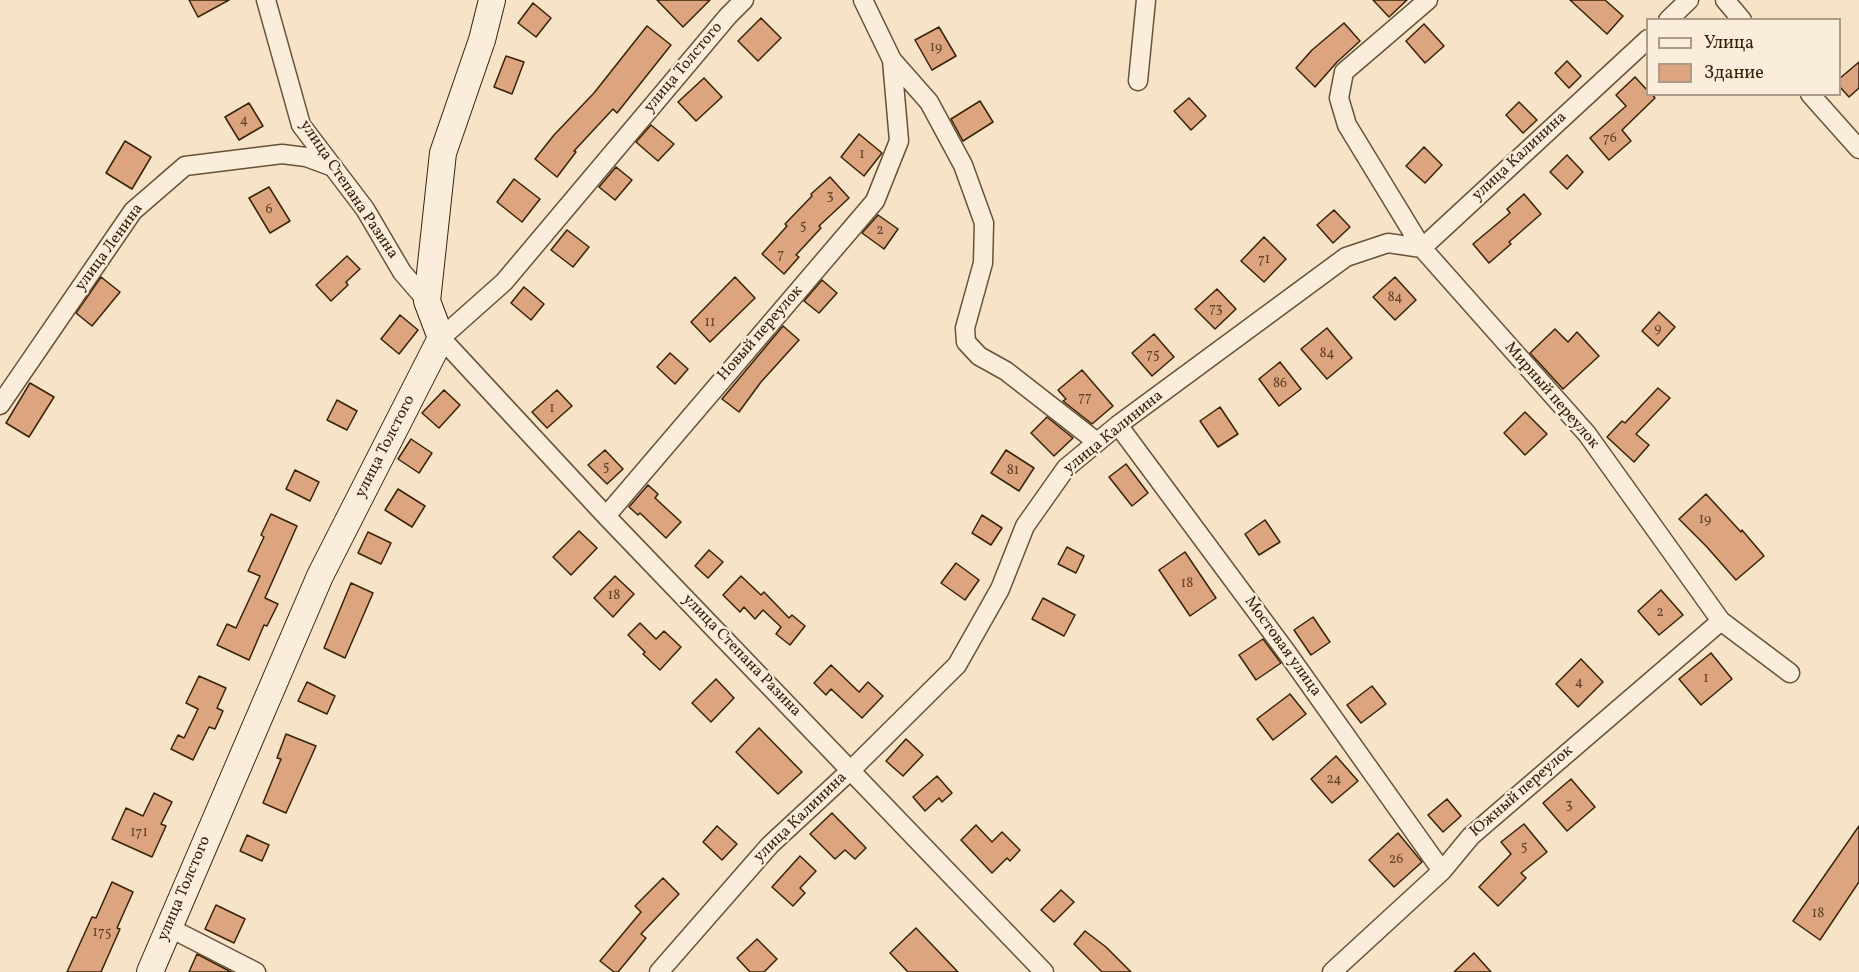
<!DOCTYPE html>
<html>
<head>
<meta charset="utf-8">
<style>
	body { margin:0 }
	#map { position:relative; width:1859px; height:972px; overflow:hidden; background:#f7e3c8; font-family:Vollkorn,serif }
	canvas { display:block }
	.legend { position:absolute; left:1646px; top:18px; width:195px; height:78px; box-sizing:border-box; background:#faeddb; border:2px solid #ac9c86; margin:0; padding:8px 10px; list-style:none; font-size:18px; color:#382307 }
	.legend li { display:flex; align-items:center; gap:12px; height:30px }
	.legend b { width:30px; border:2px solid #ac9c86 }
</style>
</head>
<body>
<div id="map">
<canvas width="1859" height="972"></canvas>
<ul class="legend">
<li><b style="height:8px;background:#faeddb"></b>Улица</li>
<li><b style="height:16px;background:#dca47f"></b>Здание</li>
</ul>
</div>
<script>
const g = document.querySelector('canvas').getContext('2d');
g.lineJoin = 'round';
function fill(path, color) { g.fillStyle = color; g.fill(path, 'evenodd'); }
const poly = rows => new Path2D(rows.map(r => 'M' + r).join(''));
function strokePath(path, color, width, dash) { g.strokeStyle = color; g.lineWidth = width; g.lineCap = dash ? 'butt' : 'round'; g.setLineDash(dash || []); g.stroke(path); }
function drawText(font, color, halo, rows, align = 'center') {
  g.font = font + ' Vollkorn,serif'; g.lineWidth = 4.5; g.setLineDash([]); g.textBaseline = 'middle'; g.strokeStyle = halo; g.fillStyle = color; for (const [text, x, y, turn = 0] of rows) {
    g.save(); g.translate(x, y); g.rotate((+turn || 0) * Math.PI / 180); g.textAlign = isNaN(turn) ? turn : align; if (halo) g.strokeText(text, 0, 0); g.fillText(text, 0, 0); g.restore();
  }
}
const building = poly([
	[189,0,229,0,198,17,189,0],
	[657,0,710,0,683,27,657,0],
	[1373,0,1407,0,1389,17,1373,0],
	[1570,0,1605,0,1623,16,1607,34,1570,0],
	[533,3,551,18,536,37,518,23,533,3],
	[761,18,781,38,758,61,738,41,761,18],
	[1344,23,1360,41,1337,62,1315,87,1296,68,1312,50,1344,23],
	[1424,24,1444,46,1425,63,1406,41,1424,24],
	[647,26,671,45,617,113,613,109,574,151,576,152,557,177,535,159,554,135,594,93,647,26],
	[939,27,956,56,932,70,915,40,939,27],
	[506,56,524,62,512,94,494,87,506,56],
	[1567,61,1581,76,1569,88,1555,73,1567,61],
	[1859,62,1859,88,1849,97,1839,86,1839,79,1859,62],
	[1635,77,1647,90,1647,94,1652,94,1655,98,1622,130,1631,141,1609,160,1590,138,1626,106,1616,95,1635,77],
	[704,78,722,97,696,121,678,102,704,78],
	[1189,98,1206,116,1191,130,1174,111,1189,98],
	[980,101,993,122,963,141,951,119,980,101],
	[1519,102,1537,120,1523,133,1506,115,1519,102],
	[249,103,263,126,239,140,225,117,249,103],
	[651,125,674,144,658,161,636,142,651,125],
	[859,134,882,153,864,176,841,157,859,134],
	[125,141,151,157,132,189,106,173,125,141],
	[1424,147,1442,165,1425,183,1406,166,1424,147],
	[1567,155,1583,172,1567,189,1550,172,1567,155],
	[616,167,632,180,615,200,599,187,616,167],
	[830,177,849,198,819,226,821,228,796,255,799,257,784,274,762,254,787,226,785,224,812,196,811,194,830,177],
	[514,179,540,199,522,222,497,202,514,179],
	[269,187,290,221,270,233,249,198,269,187],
	[1524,194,1541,214,1509,242,1511,244,1489,263,1473,244,1510,213,1507,209,1524,194],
	[1334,210,1350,227,1333,243,1317,225,1334,210],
	[878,215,898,229,884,249,862,233,878,215],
	[567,230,589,247,573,267,551,250,567,230],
	[1264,237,1286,259,1264,282,1241,261,1264,237],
	[347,256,360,269,346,282,348,285,331,301,316,285,347,256],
	[101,277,120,292,92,326,76,313,101,277],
	[735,277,755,298,710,342,691,322,735,277],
	[1395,277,1416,300,1395,320,1373,297,1395,277],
	[822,280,837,293,819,313,804,301,822,280],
	[524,287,544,304,531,320,511,303,524,287],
	[1217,289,1236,309,1215,329,1195,309,1217,289],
	[1659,312,1675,327,1658,346,1642,331,1659,312],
	[400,315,418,330,399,354,381,339,400,315],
	[783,326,799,340,761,382,739,412,722,399,783,326],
	[1327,328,1352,358,1327,379,1301,349,1327,328],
	[1555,329,1568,342,1577,332,1599,356,1563,389,1530,353,1555,329],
	[1154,334,1174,357,1152,376,1132,353,1154,334],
	[670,353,688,369,675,384,657,367,670,353],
	[1280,362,1301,389,1279,406,1259,379,1280,362],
	[1082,370,1113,406,1092,424,1063,401,1066,399,1058,390,1082,370],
	[30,383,54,397,29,437,6,423,30,383],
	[1658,388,1670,398,1636,434,1649,445,1634,462,1607,437,1622,421,1625,423,1658,388],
	[444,390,460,405,439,428,422,413,444,390],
	[557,390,572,406,547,428,532,412,557,390],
	[337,400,357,411,347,430,327,420,337,400],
	[1220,407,1238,434,1218,447,1200,421,1220,407],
	[1525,412,1547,434,1525,455,1504,433,1525,412],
	[1047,417,1073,438,1054,456,1031,433,1047,417],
	[411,439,432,453,419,473,398,459,411,439],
	[605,450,623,469,607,484,588,465,605,450],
	[1006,450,1034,468,1019,491,991,473,1006,450],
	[1126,464,1148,493,1132,506,1109,477,1126,464],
	[295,470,319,482,310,501,286,489,295,470],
	[648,485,658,494,655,498,681,522,666,538,640,513,638,515,629,507,648,485],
	[398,489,425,506,412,527,385,510,398,489],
	[1706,494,1741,532,1742,530,1764,556,1736,580,1706,546,1679,519,1706,494],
	[271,514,297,526,265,598,278,604,267,626,264,625,249,660,217,645,227,624,236,628,260,576,248,571,264,537,261,535,271,514],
	[982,515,1002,528,991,545,972,533,982,515],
	[1265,520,1280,542,1259,555,1245,534,1265,520],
	[579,531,597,548,571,575,553,557,579,531],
	[368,532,391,543,381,564,358,553,368,532],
	[1067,547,1084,556,1076,573,1058,564,1067,547],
	[709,550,723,562,708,578,695,566,709,550],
	[1185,552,1216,598,1190,616,1159,570,1185,552],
	[956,563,979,580,965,600,941,583,956,563],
	[615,576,634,594,613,617,594,598,615,576],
	[741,576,761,595,764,592,789,618,792,615,805,626,790,645,776,634,781,627,763,610,755,619,744,607,740,612,723,595,741,576],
	[351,583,373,593,345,658,324,648,351,583],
	[1661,590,1683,615,1659,635,1638,611,1661,590],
	[1043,598,1075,615,1064,636,1032,619,1043,598],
	[1313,617,1330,642,1311,655,1294,630,1313,617],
	[640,623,656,639,664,631,681,647,660,670,643,654,645,652,628,635,640,623],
	[1263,639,1281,663,1256,680,1239,655,1263,639],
	[1711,653,1732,679,1701,705,1679,679,1711,653],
	[1581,659,1603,682,1578,707,1556,684,1581,659],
	[831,665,859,692,868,682,883,696,862,718,831,689,826,695,814,683,831,665],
	[199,676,226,688,217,708,223,711,215,729,209,727,193,760,171,749,178,735,184,738,198,709,186,703,199,676],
	[716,679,734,698,711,722,692,703,716,679],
	[307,682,335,696,327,714,298,701,307,682],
	[1372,686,1386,704,1361,723,1347,705,1372,686],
	[1290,694,1306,714,1273,740,1257,719,1290,694],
	[759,728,802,772,778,794,736,752,759,728],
	[286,734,316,746,286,813,263,803,281,759,277,758,286,734],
	[906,739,923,755,903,776,886,761,906,739],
	[1336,756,1358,781,1332,803,1311,779,1336,756],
	[937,776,952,793,942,802,939,798,925,811,913,797,937,776],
	[1571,779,1595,807,1567,831,1543,803,1571,779],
	[154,793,172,802,161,824,166,826,152,857,112,839,126,808,143,816,154,793],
	[1447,799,1461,816,1443,832,1428,815,1447,799],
	[832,813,866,848,855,859,845,850,835,859,810,834,832,813],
	[1524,824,1547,852,1521,873,1526,878,1498,906,1479,887,1511,854,1501,842,1524,824],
	[976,825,992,842,1002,832,1020,850,1010,861,1007,858,992,873,961,840,976,825],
	[717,826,737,844,722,860,703,842,717,826],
	[1859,826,1859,882,1820,940,1793,921,1859,826],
	[1398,833,1422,862,1394,887,1369,860,1398,833],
	[247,835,269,845,262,861,240,851,247,835],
	[800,856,816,871,800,888,805,893,793,906,772,887,800,856],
	[663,878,679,894,641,934,646,938,618,972,614,972,600,961,641,912,635,906,663,878],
	[112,882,133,892,117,928,120,929,101,972,67,972,92,917,96,918,112,882],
	[1061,890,1074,902,1054,922,1041,910,1061,890],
	[216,905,245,919,234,943,205,929,216,905],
	[916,928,958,972,908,972,890,953,916,928],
	[1085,931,1106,947,1131,972,1102,972,1074,944,1085,931],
	[757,939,777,959,764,972,750,972,737,958,757,939],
	[1474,953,1491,972,1454,972,1474,953],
	[197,954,231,972,189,972,197,954]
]);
fill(building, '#dca47f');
strokePath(building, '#382307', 1.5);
const street = poly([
	[266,0,301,125,365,209,402,272,427,301],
	[744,0,728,16,504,282,441,338,606,516,1044,972],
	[1428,0,1344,72,1339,98,1347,125,1422,248,1587,434,1721,621,1790,673],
	[1725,0,1742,20],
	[1668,20,1689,0],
	[892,60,929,102,963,165,984,223,983,263,965,328,966,342,979,356,1006,371,1097,442],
	[1138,81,1146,0],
	[1810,94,1859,149],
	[0,405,133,211,185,166,282,154,306,157,333,167],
	[1118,425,1285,650,1442,871],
	[606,516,875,201,899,141,892,60,863,0],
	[168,927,256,972],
	[659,972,770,845,851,770,957,665,1000,589,1025,526,1066,468,1118,425,1346,257,1388,243,1422,248,1648,39],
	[1332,972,1442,871,1471,836,1721,621]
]);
const secondary = poly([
	[150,972,320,576,441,338,427,301,443,153,482,40,492,0]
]);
strokePath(street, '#685337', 21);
strokePath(secondary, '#382307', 28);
strokePath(street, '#faeddb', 18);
strokePath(secondary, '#faeddb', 26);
drawText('14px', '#614325', null, [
	["19",936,48],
	["4",244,121],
	["76",1610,139],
	["1",862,155],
	["3",830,196],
	["6",269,210],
	["5",803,226],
	["2",880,231],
	["7",781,255],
	["71",1264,260],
	["84",1395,298],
	["73",1216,309],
	["11",710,323],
	["9",1658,329],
	["84",1327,354],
	["75",1153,355],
	["86",1280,384],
	["77",1085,398],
	["1",552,409],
	["5",606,467],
	["81",1013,471],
	["19",1705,520],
	["18",1187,584],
	["18",614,596],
	["2",1660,613],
	["1",1706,679],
	["4",1579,683],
	["24",1334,780],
	["3",1569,805],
	["171",139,833],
	["5",1524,847],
	["26",1396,860],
	["18",1818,914],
	["175",102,933]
]);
drawText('16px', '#382307', '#faeddb', [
	["улица Толстого",684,68,-50],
	["улица Калинина",1520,157,-43],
	["улица Степана Разина",348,190,56],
	["улица Ленина",110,248,-54],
	["Новый переулок",761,334,-49],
	["Мирный переулок",1551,396,49],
	["улица Калинина",1114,433,-39],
	["улица Толстого",386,447,-63],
	["Мостовая улица",1282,647,54],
	["улица Степана Разина",741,656,46],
	["Южный переулок",1522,792,-41],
	["улица Калинина",801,818,-44],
	["улица Толстого",185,889,-67]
]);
</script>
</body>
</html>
